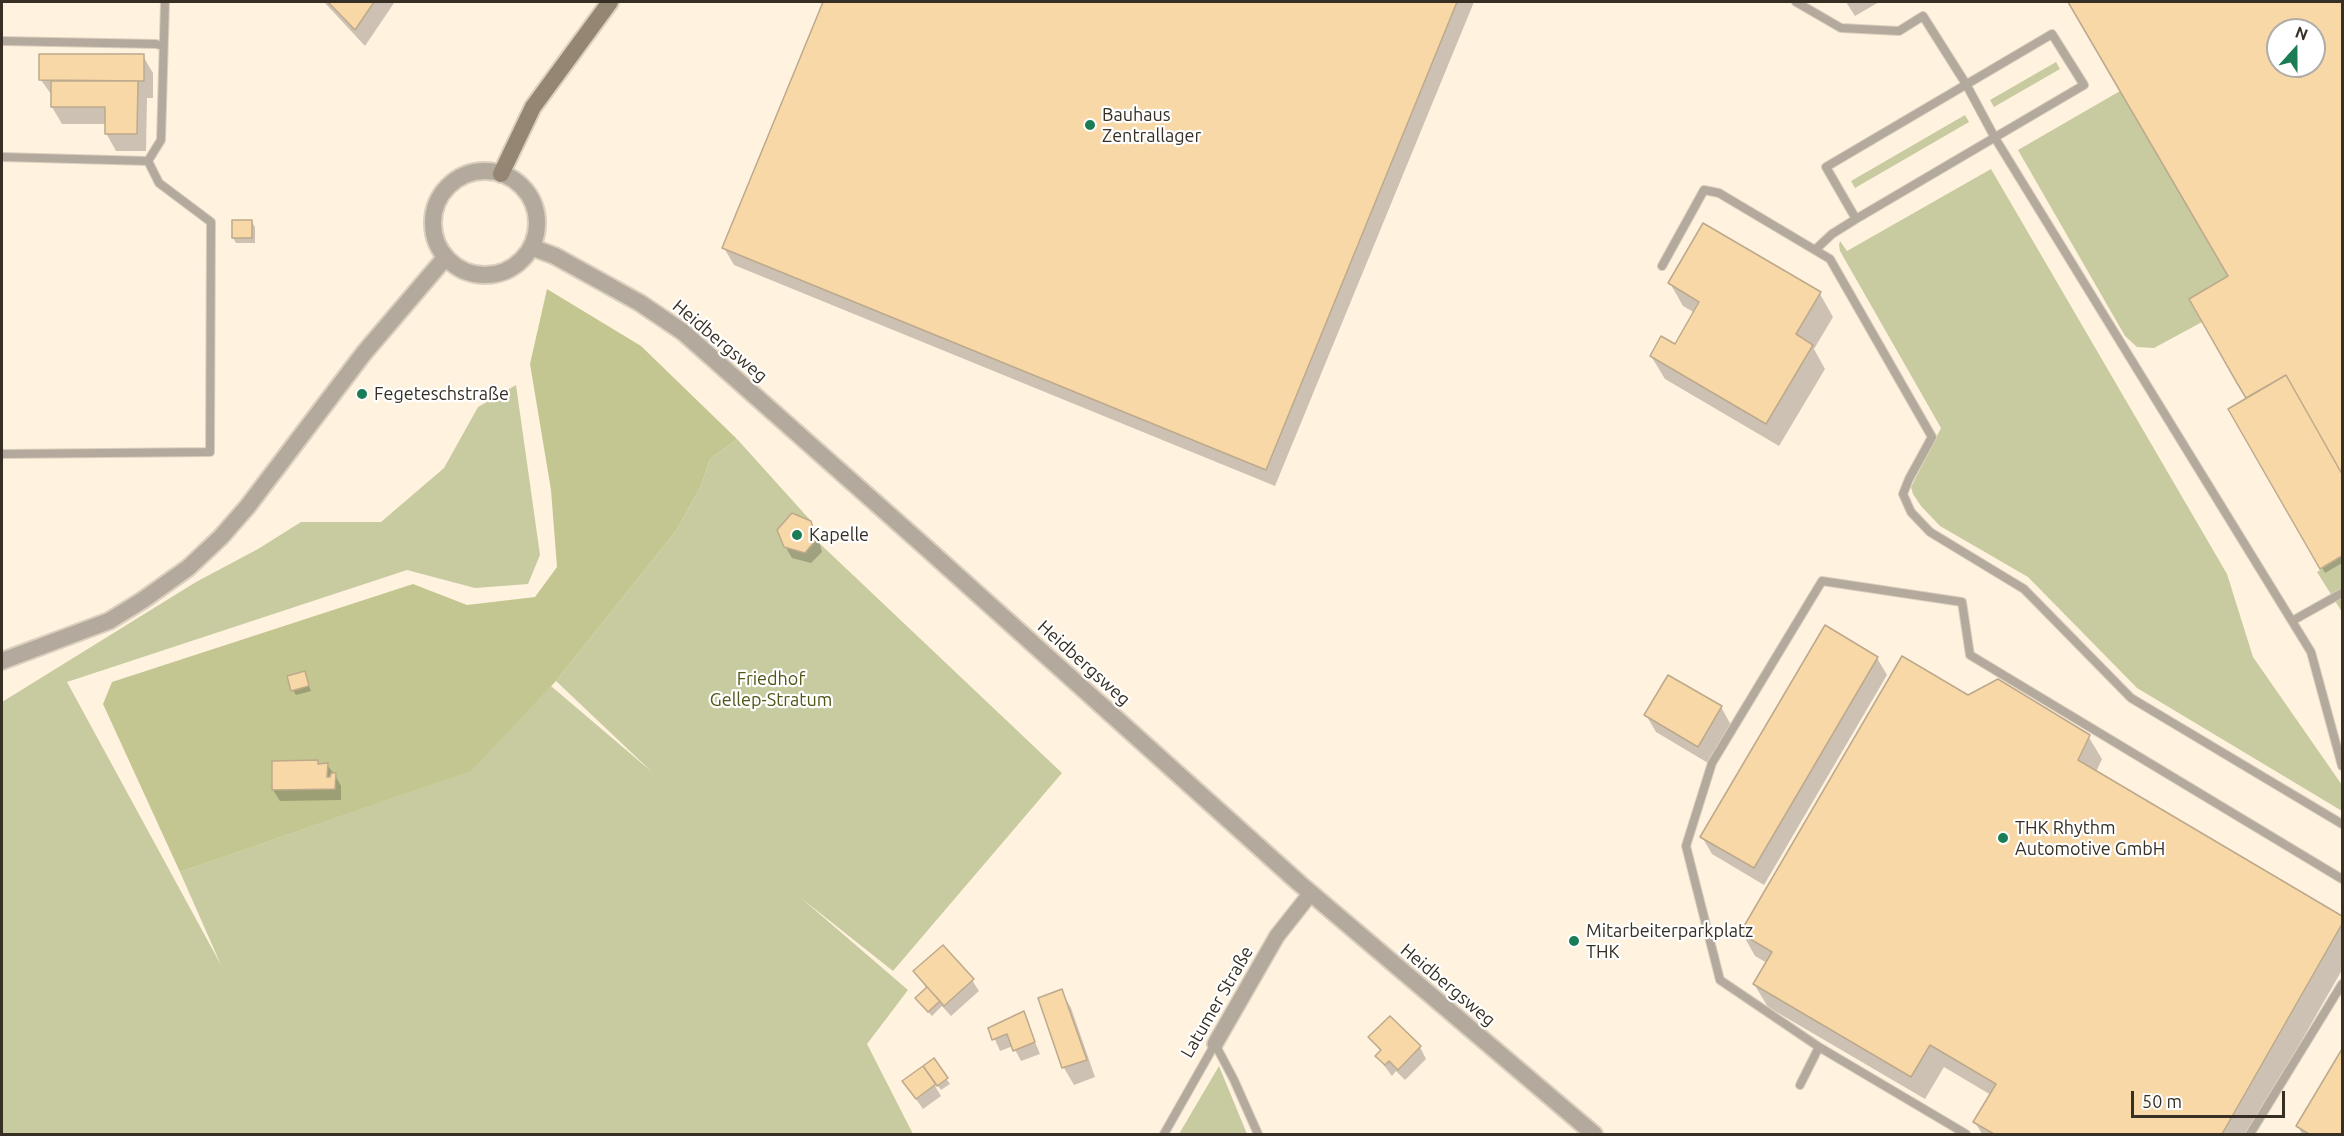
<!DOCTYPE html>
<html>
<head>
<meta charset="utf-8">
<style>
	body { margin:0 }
	#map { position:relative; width:2344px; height:1136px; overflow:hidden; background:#fff2df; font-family:Ubuntu,sans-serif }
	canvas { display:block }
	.frame { position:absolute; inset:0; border:3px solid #372f23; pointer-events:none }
	.north { position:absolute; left:2266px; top:18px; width:60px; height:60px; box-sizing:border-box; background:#fff; border:2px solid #afaca7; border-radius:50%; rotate:21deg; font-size:16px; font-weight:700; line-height:24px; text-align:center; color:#372f23 }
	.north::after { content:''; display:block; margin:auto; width:21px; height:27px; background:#1a7d56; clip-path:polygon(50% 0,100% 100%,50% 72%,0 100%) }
	.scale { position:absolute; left:2131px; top:1091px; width:154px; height:27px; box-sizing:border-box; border:3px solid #372f23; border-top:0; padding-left:8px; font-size:18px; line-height:21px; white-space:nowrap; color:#372f23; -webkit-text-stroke:4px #fff; paint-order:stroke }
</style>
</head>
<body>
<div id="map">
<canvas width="2344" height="1136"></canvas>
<div class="frame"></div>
<div class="north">N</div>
<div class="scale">50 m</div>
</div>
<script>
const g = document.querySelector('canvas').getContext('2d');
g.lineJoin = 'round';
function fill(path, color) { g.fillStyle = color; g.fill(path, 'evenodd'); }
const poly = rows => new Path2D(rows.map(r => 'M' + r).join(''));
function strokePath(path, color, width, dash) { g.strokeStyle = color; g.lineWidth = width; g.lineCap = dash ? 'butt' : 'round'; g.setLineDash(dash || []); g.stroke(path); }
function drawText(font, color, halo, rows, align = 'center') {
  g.font = font + ' Ubuntu,sans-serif'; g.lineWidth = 4.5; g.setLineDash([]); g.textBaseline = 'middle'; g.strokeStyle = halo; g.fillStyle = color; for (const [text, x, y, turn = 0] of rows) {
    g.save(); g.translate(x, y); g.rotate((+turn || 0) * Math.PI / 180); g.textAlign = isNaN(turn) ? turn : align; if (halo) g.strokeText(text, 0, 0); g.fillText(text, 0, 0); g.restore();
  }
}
fill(poly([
	[2056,62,2060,69,1994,107,1990,100],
	[2120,91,2228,276,2189,299,2202,322,2154,348,2137,347,2125,336,2018,150],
	[1965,115,1969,122,1855,188,1851,181],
	[1991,169,2227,574,2253,657,2342,785,2342,811,2137,688,2028,577,1940,526,1921,506,1913,494,1911,487,1941,428,1840,251,1839,245,1840,241,1847,251],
	[516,385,540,555,528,584,475,588,407,570,67,682,221,965,180,872,470,771,551,686,652,772,556,681,676,531,701,486,710,459,737,439,811,521,792,513,777,530,784,547,805,552,816,540,1062,773,893,971,801,898,908,990,867,1044,913,1134,2,1134,2,702,196,582,258,549,301,522,381,522,444,468,478,407],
	[2342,556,2342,612,2317,572],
	[1219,1066,1247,1134,1179,1134]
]), '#c8cb9f');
fill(poly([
	[547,289,641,346,737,439,710,459,701,486,676,531,556,681,471,771,180,872,103,704,112,682,413,584,467,605,535,597,557,567,551,490,530,364]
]), '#c3c690');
fill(poly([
	[324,2,393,2,394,3,365,46],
	[825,2,1474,2,1275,486,734,265,724,248],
	[1846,2,1879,2,1855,16],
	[2071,2,2342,2,2342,470,2311,416,2308,417,2342,477,2342,563,2325,573,2230,409,2248,399,2191,299,2230,277],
	[2278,30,2314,30,2314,66,2278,66],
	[143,56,153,73,153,98,147,98,146,151,116,151,106,133,106,124,62,124,52,107,53,97,41,80],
	[252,222,255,227,255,243,236,243,233,238],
	[1670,283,1820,294,1833,317,1814,349,1825,369,1779,446,1665,379,1651,356,1675,346,1695,313,1683,306],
	[810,522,817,533,822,552,811,563,792,558,785,546],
	[1877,658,1887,675,1764,885,1712,854,1702,837],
	[304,673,311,691,296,695,293,690],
	[1968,697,2088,736,2102,759,2096,772,2342,918,2342,970,2248,1134,1982,1134,1975,1122,1991,1095,1944,1067,1925,1099,1768,1007,1754,984,1767,963,1755,956,1742,933],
	[1721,707,1731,725,1708,763,1656,732,1646,715],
	[317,762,319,765,327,765,335,775,341,786,341,800,280,801,273,790],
	[915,972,972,980,979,991,951,1016,942,1006,932,1016,920,1003,927,989],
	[1061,991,1071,1008,1095,1077,1074,1085,1064,1068,1040,998],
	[1023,1013,1040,1054,1021,1061,1013,1046,1000,1051,990,1028],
	[1370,1037,1420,1047,1426,1059,1405,1080,1396,1071,1392,1076,1377,1056,1381,1052],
	[2342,1052,2342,1134,2302,1134,2298,1126],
	[933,1060,950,1084,941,1090,937,1085,935,1086,941,1096,923,1109,911,1092]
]), '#0003');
const building = poly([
	[328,2,374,2,355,30,328,2],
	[823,2,1457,2,1266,470,722,248,823,2],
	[2068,2,2342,2,2342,474,2286,375,2246,398,2237,383,2189,299,2228,276,2068,2],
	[2278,30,2314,30,2314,66,2278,66,2278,30],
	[39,54,144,54,144,81,39,80,39,54],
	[51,81,138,81,137,134,105,134,105,107,51,107,51,81],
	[232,220,252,220,252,238,232,238,232,220],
	[1703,223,1821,292,1796,334,1813,345,1766,424,1650,356,1661,336,1675,344,1699,302,1668,283,1703,223],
	[2286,375,2342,474,2342,556,2320,569,2228,409,2286,375],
	[792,513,811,521,816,540,805,553,784,547,777,530,792,513],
	[1825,625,1878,657,1754,868,1700,837,1825,625],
	[1902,656,1968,695,1998,679,2090,735,2078,760,2342,916,2342,924,2222,1134,1994,1134,1973,1122,1996,1084,1930,1045,1911,1077,1753,984,1772,952,1740,933,1902,656],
	[305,671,309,686,291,691,287,676,305,671],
	[1668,675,1722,706,1698,747,1644,715,1668,675],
	[318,760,318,764,328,763,327,777,330,777,331,773,336,773,335,789,272,790,272,761,318,760],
	[943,945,974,979,944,1006,913,971,943,945],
	[927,987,940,1001,928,1012,915,998,927,987],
	[1062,989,1087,1060,1062,1068,1038,998,1062,989],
	[1024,1011,1035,1042,1013,1051,1007,1034,992,1040,988,1028,1024,1011],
	[1390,1016,1421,1046,1398,1070,1389,1061,1385,1065,1375,1056,1381,1050,1368,1037,1390,1016],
	[2342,1049,2342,1134,2309,1134,2296,1126,2342,1049],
	[934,1058,948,1078,937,1086,923,1066,934,1058],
	[923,1066,936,1084,916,1099,902,1081,923,1066]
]);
fill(building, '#f8d8a7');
strokePath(building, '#bda98c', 1.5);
const service = poly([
	[1796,2,1841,28,1899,31,1923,16,1966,84,1995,138,2311,652,2342,766],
	[2,41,156,44,163,46],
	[2,157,148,161],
	[1815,250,1832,234,1856,219,2084,85,2052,34,1826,167,1856,219],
	[1662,266,1704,190,1719,193,1830,259,1932,437,1909,479,1903,494,1911,512,1930,532,2024,589,2131,698,2342,824],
	[2,454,210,452,211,222,159,183,148,161,161,140,165,2],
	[2292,621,2342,593],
	[1215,1044,1234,1080,1258,1134],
	[1800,1085,1819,1047],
	[1164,1134,1215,1044],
	[1966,1134,1819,1047,1720,980,1686,846,1712,763,1822,581,1962,602,1970,655,2342,879],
	[2250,1134,2342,984]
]);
const minor = poly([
	[1215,1044,1277,936,1311,893]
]);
const tertiary = poly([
	'433 223a52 52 0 1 1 104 0a52 52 0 1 1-104 0Z',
	[531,247,555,256,640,303,683,332,922,544,1299,883,1594,1134],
	[2,661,109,621,143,600,188,568,221,537,248,506,364,353,445,258]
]);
const secondary = poly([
	[501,174,533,107,610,2]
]);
strokePath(service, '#dbcfbd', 10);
strokePath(minor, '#dbcfbd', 18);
strokePath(tertiary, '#dbcfbd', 20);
strokePath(secondary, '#dbcfbd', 20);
strokePath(service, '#b4a99d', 8);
strokePath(minor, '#b4a99d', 15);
strokePath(tertiary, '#b4a99d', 16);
strokePath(secondary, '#958573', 16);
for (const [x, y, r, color] of [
	[1090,125,6,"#1a7d56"],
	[362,394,6,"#1a7d56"],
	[797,535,6,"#1a7d56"],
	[2003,838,6,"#1a7d56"],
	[1574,941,6,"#1a7d56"]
]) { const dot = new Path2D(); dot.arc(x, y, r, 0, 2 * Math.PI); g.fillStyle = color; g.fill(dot); strokePath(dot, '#fff', 2); }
drawText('18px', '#372f23', '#fff', [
	["Bauhaus",1102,115],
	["Zentrallager",1102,136],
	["Fegeteschstraße",374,394],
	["Kapelle",809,535],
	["THK Rhythm",2015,828],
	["Automotive GmbH",2015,849],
	["Mitarbeiterparkplatz",1586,931],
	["THK",1586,952]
], 'left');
drawText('18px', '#372f23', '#fff', [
	["Heidbergsweg",720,341,40],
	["Heidbergsweg",1084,663,42],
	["Heidbergsweg",1448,985,40],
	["Latumer Straße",1217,1002,-60]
]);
drawText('18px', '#535517', '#fff', [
	["Friedhof",771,679],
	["Gellep-Stratum",771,700]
]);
</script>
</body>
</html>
